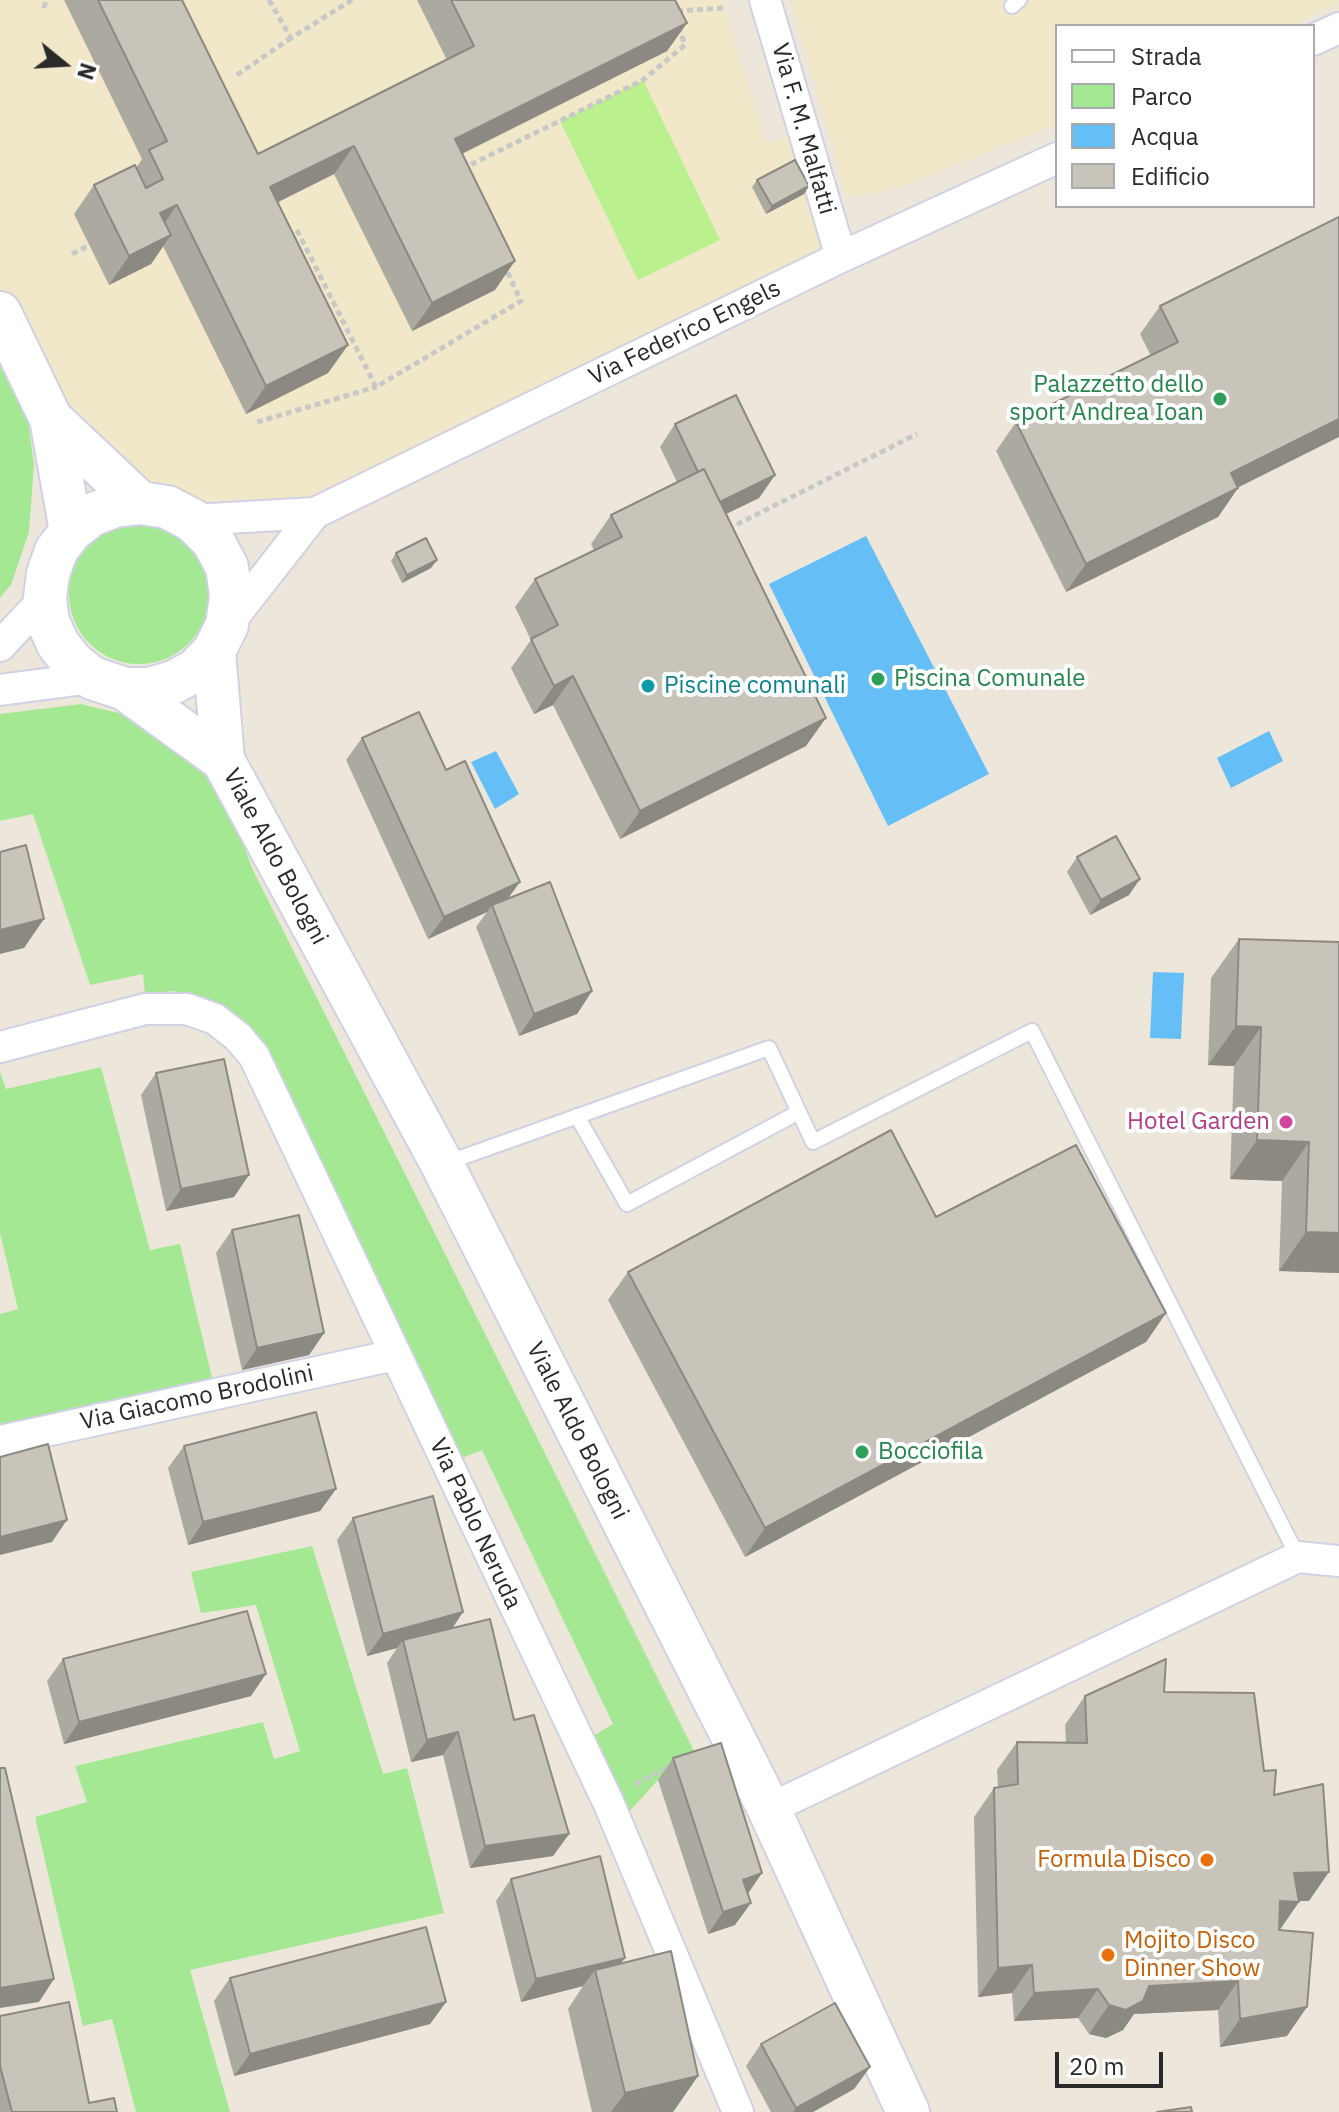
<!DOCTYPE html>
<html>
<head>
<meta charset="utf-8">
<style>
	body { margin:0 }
	#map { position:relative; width:1339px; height:2112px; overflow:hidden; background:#ede7db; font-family:"IBM Plex Sans",sans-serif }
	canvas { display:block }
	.legend { position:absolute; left:1055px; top:24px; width:260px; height:184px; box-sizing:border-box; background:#fff; border:2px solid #aaa; margin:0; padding:10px 14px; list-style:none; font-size:24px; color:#2a2a2a }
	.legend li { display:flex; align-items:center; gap:16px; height:40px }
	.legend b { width:40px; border:2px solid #aaa }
	.north { position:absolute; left:24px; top:24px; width:80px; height:80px; -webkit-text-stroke:6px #fff; paint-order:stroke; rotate:108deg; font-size:22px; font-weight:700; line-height:32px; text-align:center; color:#2a2a2a }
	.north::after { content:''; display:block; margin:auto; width:28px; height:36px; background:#2a2a2a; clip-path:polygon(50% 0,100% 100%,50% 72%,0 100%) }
	.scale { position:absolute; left:1055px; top:2052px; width:108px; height:36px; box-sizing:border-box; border:4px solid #2a2a2a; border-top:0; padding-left:10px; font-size:24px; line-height:28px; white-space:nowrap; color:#2a2a2a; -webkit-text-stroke:6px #fff; paint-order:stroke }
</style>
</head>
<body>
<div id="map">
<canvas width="1339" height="2112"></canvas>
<ul class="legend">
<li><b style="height:10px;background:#fff"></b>Strada</li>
<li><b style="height:22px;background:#a5e893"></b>Parco</li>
<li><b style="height:22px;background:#66bef7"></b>Acqua</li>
<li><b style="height:22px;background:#c8c4ba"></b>Edificio</li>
</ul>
<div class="north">N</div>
<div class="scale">20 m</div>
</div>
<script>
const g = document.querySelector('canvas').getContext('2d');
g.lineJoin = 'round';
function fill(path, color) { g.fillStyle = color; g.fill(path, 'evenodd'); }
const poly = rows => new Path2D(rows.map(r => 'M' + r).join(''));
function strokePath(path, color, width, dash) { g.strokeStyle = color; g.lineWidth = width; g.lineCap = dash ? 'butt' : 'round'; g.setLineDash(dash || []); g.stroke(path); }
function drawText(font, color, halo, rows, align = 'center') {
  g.font = font + ' "IBM Plex Sans",sans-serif'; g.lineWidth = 8; g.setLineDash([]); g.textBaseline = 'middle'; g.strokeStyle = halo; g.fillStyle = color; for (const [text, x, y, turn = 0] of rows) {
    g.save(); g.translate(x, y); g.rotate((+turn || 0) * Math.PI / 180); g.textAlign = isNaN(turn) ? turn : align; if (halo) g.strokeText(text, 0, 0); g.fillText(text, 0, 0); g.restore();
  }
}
fill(poly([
	[0,0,722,0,766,143,804,131,841,257,315,513,192,520,51,419,0,313],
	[791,0,1339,0,1339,2,1292,26,1057,26,1057,124,899,188,847,196]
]), '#f0e8c9');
fill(poly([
	[0,355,28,421,34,464,29,532,11,585,0,598],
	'69 594a70 70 0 1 1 140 0a70 70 0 1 1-140 0Z',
	[81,704,122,714,221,779,252,868,696,1755,705,1765,658,1780,618,1824,580,1744,613,1724,482,1450,447,1464,251,1031,208,998,172,991,145,995,143,974,90,985,33,814,0,821,0,714],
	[101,1067,150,1250,180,1244,216,1394,0,1441,0,1314,18,1309,0,1233,0,1072,6,1089],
	[312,1546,383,1774,407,1768,444,1913,190,1970,230,2112,136,2112,112,2019,83,2026,35,1817,87,1802,75,1766,263,1722,274,1759,300,1751,256,1605,201,1613,191,1572]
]), '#a5e893');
fill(poly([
	[643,80,720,240,638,280,560,121]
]), '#baf08e');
fill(poly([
	[866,536,989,774,888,826,769,584],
	[1269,731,1283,761,1231,788,1217,758],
	[496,751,519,794,495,809,471,762],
	[1153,972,1184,973,1181,1039,1150,1038]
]), '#66bef7');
const lane = poly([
	[1012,6,1019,0],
	[577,1116,627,1204,799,1112],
	[446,1163,769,1048,813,1142,1032,1031,1298,1557]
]);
const street = poly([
	[765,0,841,257],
	[1313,40,1339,28],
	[192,520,315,513,841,257,1057,158],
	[228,624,315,513],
	[0,646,45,598],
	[0,690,92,678],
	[0,1047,145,1009,187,1009,215,1019,238,1037,254,1056,609,1804,738,2112],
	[0,1441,395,1355],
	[769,1809,1298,1557,1339,1561]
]);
const secondary = poly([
	[0,313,51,419,71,531],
	[51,419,140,503],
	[214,651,223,760,442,1164,739,1749,769,1809,908,2112],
	[125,689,150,689,174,682,196,670,214,651,227,625,231,596,227,567,213,541,192,520,167,507,140,503,115,506,91,515,71,531,56,551,48,574,45,598,48,622,58,644,73,663,92,678,125,689,223,760]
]);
strokePath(lane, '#d0d1e4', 18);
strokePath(street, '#d0d1e4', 34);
strokePath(secondary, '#d0d1e4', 46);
strokePath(poly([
	[269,0,291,38,352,0],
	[44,8,46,0],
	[677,11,724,8],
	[237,75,291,38],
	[462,169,643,80,685,45,679,28],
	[291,242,298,232,376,387,521,301,506,269],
	[72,254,90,245],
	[257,422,376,387],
	[728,529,917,434],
	[635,1784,669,1767]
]), '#c8c8c8', 5, [6, 4]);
strokePath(lane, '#fff', 14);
strokePath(street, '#fff', 30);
strokePath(secondary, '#fff', 42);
fill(poly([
	[64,0,182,0,258,154,447,60,417,0,675,0,687,23,667,51,462,154,495,290,412,331,334,174,278,202,348,345,328,373,246,414,163,246,151,264,109,285,74,214,94,185,136,168,142,159],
	[757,180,809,186,804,194,766,214,752,187],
	[1339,217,1238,488,1218,517,1066,592,996,451,1016,422,1151,356,1140,334,1160,306],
	[675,424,775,475,759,498,726,514,806,746,620,839,553,705,534,714,511,668,531,640,515,607,535,579,594,550,591,544,611,515,677,482,660,447],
	[396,553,431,568,402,583,391,561],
	[362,738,446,770,508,899,592,991,577,1014,519,1036,476,927,487,912,428,939,346,760],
	[1077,857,1129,895,1090,915,1067,872],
	[1239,939,1339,942,1339,1273,1279,1271,1282,1181,1230,1179,1234,1066,1208,1065,1211,978],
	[156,1073,234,1197,166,1211,141,1095],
	[936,1217,1166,1313,1146,1342,745,1557,608,1300,628,1272],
	[232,1230,324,1333,309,1355,242,1370,216,1253],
	[184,1446,336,1489,320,1511,188,1545,168,1468],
	[353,1518,452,1628,514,1720,569,1834,553,1856,470,1868,443,1755,411,1762,387,1663,397,1648,367,1656,337,1540],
	[63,1659,251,1696,64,1744,47,1681],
	[1164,1692,1264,1771,1274,1795,1309,1901,1299,1901,1279,1930,1287,2036,1220,2047,1218,2010,1134,2014,1123,2030,1106,2038,1089,2034,1078,2018,1014,2021,1012,1993,978,1997,974,1817,994,1788,998,1787,997,1770,1017,1742,1066,1742,1065,1725,1085,1696],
	[673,1758,748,1894,735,1925,708,1934,658,1780],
	[511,1879,621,1963,698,2076,673,2112,592,2112,568,2009,583,1986,521,2002,496,1901],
	[230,1978,446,2002,430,2024,234,2076,214,2001],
	[0,2016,89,2103,117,2112,0,2112],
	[761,2044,870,2067,854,2089,813,2112,771,2112,746,2066]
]), '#aca9a0');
fill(poly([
	[687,23,667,51,435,167,455,139],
	[354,146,334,174,250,216,270,187],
	[809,186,804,194,766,214,772,206],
	[177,205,157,234,160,213],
	[171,235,151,264,109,285,129,256],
	[515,261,495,290,412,331,432,303],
	[348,345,328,373,246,414,266,386],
	[1339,419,1339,437,1211,501,1231,473],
	[775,475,759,498,699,527,714,505],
	[1238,488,1218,517,1066,592,1086,564],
	[437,560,431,568,402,583,407,575],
	[573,676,553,705,534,714,554,686],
	[826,718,806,746,620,839,640,811],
	[1140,879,1129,895,1090,915,1101,900],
	[520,882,504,904,492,905,487,912,428,939,444,917],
	[44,919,24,948,0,954,0,930],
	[592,991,577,1014,519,1036,534,1014],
	[1236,1026,1261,1027,1234,1066,1208,1065],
	[1257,1140,1309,1142,1282,1181,1230,1179],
	[249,1175,234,1197,166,1211,181,1189],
	[1306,1232,1339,1233,1339,1273,1279,1271],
	[1166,1313,1146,1342,745,1557,765,1528],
	[324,1333,309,1355,242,1370,257,1348],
	[336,1489,320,1511,188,1545,203,1522],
	[67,1520,52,1542,0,1555,0,1537],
	[463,1612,448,1635,403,1640,397,1648,367,1656,383,1634],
	[266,1674,251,1696,64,1744,79,1722],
	[458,1732,443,1755,411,1762,427,1740],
	[569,1834,553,1856,470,1868,485,1846],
	[1329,1872,1309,1901,1286,1901,1299,1902,1279,1931,1260,1930,1294,1873],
	[762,1873,747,1895,743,1880],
	[751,1903,735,1925,708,1934,723,1912],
	[625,1958,609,1980,595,1970,583,1986,521,2002,536,1979],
	[1032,1965,1012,1993,978,1997,998,1968],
	[54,1979,39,2002,0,2008,0,1988],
	[1238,1981,1218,2010,1134,2014,1123,2030,1106,2038,1089,2034,1109,2005,1149,1986],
	[1098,1989,1078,2018,1014,2021,1034,1993],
	[446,2002,430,2024,234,2076,250,2054],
	[1307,2007,1287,2036,1220,2047,1240,2019],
	[870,2067,854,2089,813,2112,793,2112,796,2108],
	[698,2076,673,2112,611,2112,625,2093]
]), '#8c8982');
const building = poly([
	[98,0,182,0,258,154,474,46,451,0,675,0,687,23,455,139,515,261,432,303,354,146,270,187,348,345,266,386,177,205,160,213,171,235,129,256,94,185,135,165,146,188,163,179,149,150,167,141,98,0],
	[795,160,809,186,772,206,757,180,795,160],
	[1339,217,1339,419,1231,473,1238,488,1086,564,1016,422,1178,342,1160,306,1339,217],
	[736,395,775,475,720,502,704,469,698,472,675,424,736,395],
	[704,469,826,718,640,811,573,676,554,686,531,639,558,625,535,579,622,537,611,515,704,469],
	[426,538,437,560,407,575,396,553,426,538],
	[419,712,446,770,465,761,520,882,444,917,362,738,419,712],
	[1116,836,1140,879,1101,900,1077,857,1116,836],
	[26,845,44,919,0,930,0,852,26,845],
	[550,882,592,991,534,1014,492,905,550,882],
	[1239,939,1339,942,1339,1233,1306,1232,1309,1142,1257,1140,1261,1027,1236,1026,1239,939],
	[224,1059,249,1175,181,1189,156,1073,224,1059],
	[891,1130,936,1217,1076,1145,1166,1313,765,1528,628,1272,891,1130],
	[299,1215,324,1333,257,1348,232,1230,299,1215],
	[316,1412,336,1489,203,1522,184,1446,316,1412],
	[48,1444,67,1520,0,1537,0,1457,48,1444],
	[433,1496,463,1612,383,1634,353,1518,433,1496],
	[247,1611,266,1674,79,1722,63,1659,247,1611],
	[490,1619,514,1720,534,1715,569,1834,485,1846,458,1732,427,1740,403,1640,490,1619],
	[1166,1659,1164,1692,1254,1693,1264,1771,1276,1770,1274,1795,1323,1784,1329,1872,1294,1873,1299,1902,1280,1901,1279,1930,1313,1933,1307,2007,1240,2019,1238,1981,1149,1986,1143,2001,1126,2010,1109,2005,1098,1989,1034,1993,1032,1965,998,1968,994,1788,1018,1784,1017,1742,1087,1743,1085,1696,1166,1659],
	[721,1743,762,1873,743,1880,751,1903,723,1912,673,1758,721,1743],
	[0,1768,5,1768,54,1979,0,1988,0,1768],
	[600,1856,625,1958,536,1979,511,1879,600,1856],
	[426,1927,446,2002,250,2054,230,1978,426,1927],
	[671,1951,698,2076,625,2093,595,1970,671,1951],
	[69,2002,89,2103,114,2098,117,2112,12,2112,0,2066,0,2016,69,2002],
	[835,2003,870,2067,796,2108,761,2044,835,2003],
	[1191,2107,1192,2112,1157,2112,1191,2107]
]);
fill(building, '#c8c4ba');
strokePath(building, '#8c8982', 2);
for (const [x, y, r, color] of [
	[1220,399,8,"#2e9e5b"],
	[878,679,8,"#2e9e5b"],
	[648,686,8,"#0f9aa8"],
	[1286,1122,8,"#d1479c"],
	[862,1452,8,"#2e9e5b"],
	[1207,1860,8,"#e8710a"],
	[1108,1955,8,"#e8710a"]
]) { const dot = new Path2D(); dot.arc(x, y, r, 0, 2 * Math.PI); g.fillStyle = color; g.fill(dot); strokePath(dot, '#fff', 3); }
drawText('24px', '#2a2a2a', '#fff', [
	["Via F. M. Malfatti",803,129,74],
	["Via Federico Engels",685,333,-26],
	["Viale Aldo Bologni",275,857,62],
	["Via Giacomo Brodolini",197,1398,-12],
	["Viale Aldo Bologni",577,1431,63],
	["Via Pablo Neruda",475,1524,65]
]);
drawText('24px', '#27864d', '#fff', [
	["Palazzetto dello",1204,385,"right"],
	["sport Andrea Ioan",1204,413,"right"],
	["Piscina Comunale",894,679],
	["Bocciofila",878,1452]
], 'left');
drawText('24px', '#0d838f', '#fff', [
	["Piscine comunali",664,686]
], 'left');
drawText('24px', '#b23c85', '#fff', [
	["Hotel Garden",1270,1122]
], 'right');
drawText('24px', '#c56008', '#fff', [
	["Formula Disco",1191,1860],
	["Mojito Disco",1124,1941,"left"],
	["Dinner Show",1124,1969,"left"]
], 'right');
</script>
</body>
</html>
